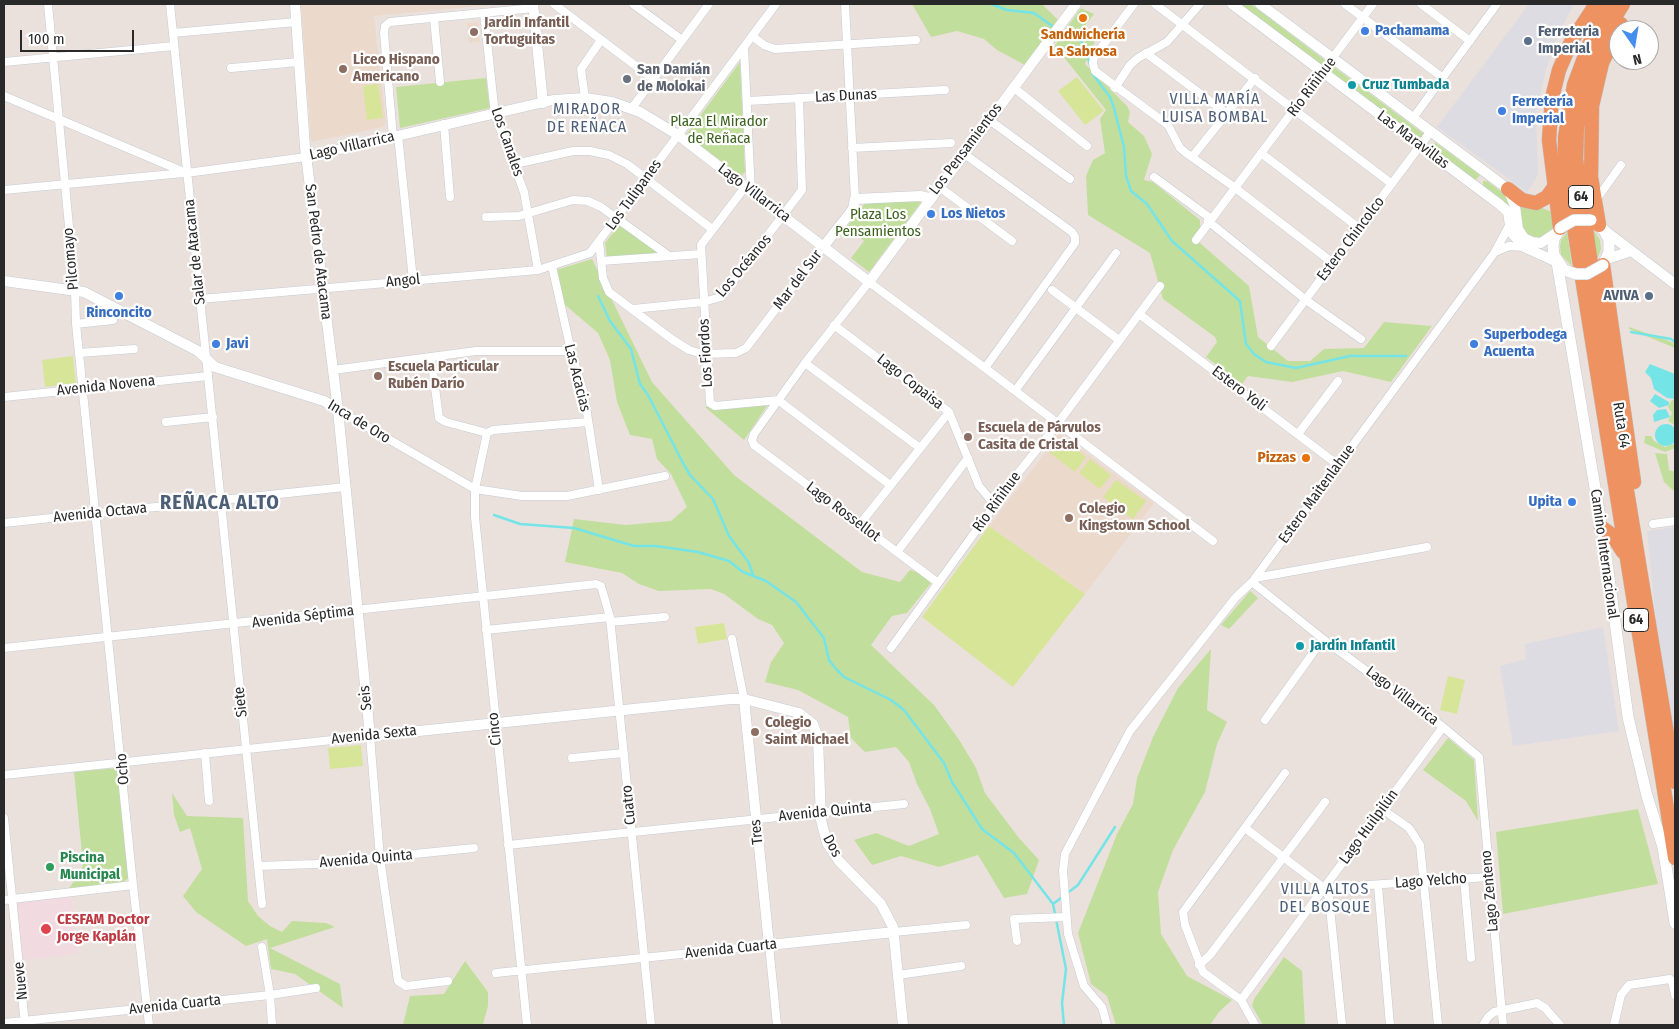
<!DOCTYPE html>
<html>
<head>
<meta charset="utf-8">
<style>
	body { margin:0 }
	#map { position:relative; width:1679px; height:1029px; overflow:hidden; background:#ebe1dc; font-family:"Fira Sans Condensed",sans-serif }
	canvas { display:block }
	.frame { position:absolute; inset:0; border:5px solid #292929; pointer-events:none }
	.north { position:absolute; left:1609px; top:20px; width:50px; height:50px; box-sizing:border-box; background:#fff; border:1px solid #a9a9a9; border-radius:50%; rotate:167deg; font-size:14px; font-weight:700; line-height:20px; text-align:center; color:#292929 }
	.north::after { content:''; display:block; margin:auto; width:18px; height:22px; background:#458eee; clip-path:polygon(50% 0,100% 100%,50% 72%,0 100%) }
	.scale { position:absolute; left:20px; top:30px; width:114px; height:22px; box-sizing:border-box; border:2px solid #292929; border-top:0; padding-left:6px; font-size:15px; line-height:18px; white-space:nowrap; color:#292929; -webkit-text-stroke:4px #fff; paint-order:stroke }
</style>
</head>
<body>
<div id="map">
<canvas width="1679" height="1029"></canvas>
<div class="frame"></div>
<div class="north">N</div>
<div class="scale">100 m</div>
</div>
<script>
const g = document.querySelector('canvas').getContext('2d');
g.lineJoin = 'round';
function fill(path, color) { g.fillStyle = color; g.fill(path, 'evenodd'); }
const poly = rows => new Path2D(rows.map(r => 'M' + r).join(''));
function strokePath(path, color, width, dash) { g.strokeStyle = color; g.lineWidth = width; g.lineCap = dash ? 'butt' : 'round'; g.setLineDash(dash || []); g.stroke(path); }
function drawText(font, color, halo, rows, align = 'center') {
  g.font = font + ' "Fira Sans Condensed",sans-serif'; g.lineWidth = 4.5; g.setLineDash([]); g.textBaseline = 'middle'; g.strokeStyle = halo; g.fillStyle = color; for (const [text, x, y, turn = 0] of rows) {
    g.save(); g.translate(x, y); g.rotate((+turn || 0) * Math.PI / 180); g.textAlign = isNaN(turn) ? turn : align; if (halo) g.strokeText(text, 0, 0); g.fillText(text, 0, 0); g.restore();
  }
}
fill(poly([
	[1529,4,1574,4,1558,35,1546,70,1536,112,1538,175,1527,192,1437,127],
	[1675,527,1675,751,1657,631,1647,531],
	[1603,627,1619,731,1513,746,1500,666,1526,659,1525,644]
]), '#dddce3');
fill(poly([
	[301,4,501,4,374,16,386,122,383,127,311,142],
	[478,22,480,42,469,43,467,23],
	[1060,433,1154,503,1085,594,989,526]
]), '#ebdacc');
fill(poly([
	[72,897,78,954,19,960,13,903]
]), '#f1dae0');
fill(poly([
	[912,4,1042,4,1058,20,1054,25,1063,33,1081,8,1094,14,1081,31,1095,41,1085,64,1127,106,1130,112,1128,122,1144,136,1152,154,1144,180,1153,182,1200,220,1200,243,1249,286,1258,337,1288,361,1310,361,1324,349,1364,348,1384,322,1432,326,1391,382,1343,371,1292,382,1248,376,1242,384,1206,357,1217,342,1215,337,1163,299,1150,253,1088,215,1086,176,1093,160,1105,153,1100,119,1106,110,1063,56,1049,54,1061,37,1052,29,1025,65,997,50,984,39,957,31,931,37],
	[1238,4,1251,4,1326,61,1322,67],
	[740,62,745,172,741,176,686,135],
	[1334,67,1424,134,1420,140,1329,73],
	[486,78,490,108,400,128,396,87],
	[1436,143,1480,175,1475,181,1431,148,1431,144],
	[1483,181,1487,181,1506,195,1510,209,1483,187],
	[922,201,869,272,851,258,864,241,847,227,865,203],
	[1516,202,1521,206,1542,208,1552,212,1553,230,1537,240,1524,234],
	[620,224,660,254,607,258,605,243],
	[1593,229,1600,240,1601,249,1596,263],
	[1567,232,1572,266,1561,255,1560,247,1561,240],
	[592,259,652,382,734,475,862,572,900,582,910,570,920,573,931,583,907,613,892,616,871,645,934,705,960,741,976,768,985,793,1019,838,1039,860,1027,894,1004,898,978,855,939,867,901,856,872,865,854,840,876,833,909,846,939,834,930,809,917,784,909,762,896,747,865,752,851,738,848,717,798,690,765,682,771,662,784,643,772,625,758,619,724,594,711,589,659,591,639,584,622,573,565,562,574,519,626,525,671,521,687,507,671,474,657,459,652,439,630,435,617,402,610,360,598,333,564,304,556,270],
	[1629,327,1669,341,1675,344,1675,348,1629,329],
	[1672,400,1675,400,1675,425,1668,421,1672,413,1668,407],
	[769,403,744,440,705,407],
	[1645,436,1651,436,1654,441,1665,447,1675,444,1675,448,1665,452,1644,443],
	[1655,453,1667,454,1669,470,1675,472,1675,492,1664,482],
	[1250,591,1258,598,1229,629,1221,625],
	[1211,649,1207,710,1227,722,1217,744,1205,792,1173,850,1158,892,1161,934,1187,976,1232,1000,1219,1012,1210,1025,1116,1025,1107,996,1091,984,1078,933,1117,834,1133,804,1137,778,1153,737,1178,688],
	[1448,738,1474,760,1478,821,1466,801,1423,770],
	[117,768,119,770,130,877,123,882,68,889,81,873,83,864,74,772],
	[172,793,187,816,243,818,248,901,258,916,270,926,282,932,292,921,326,923,335,927,270,948,340,984,343,1008,295,974,271,969,267,939,246,946,196,912,183,896,202,869,190,828,180,832,174,815],
	[1638,809,1658,884,1503,914,1496,832],
	[1284,957,1302,971,1305,1025,1263,1025,1252,1006,1254,999],
	[465,961,488,992,488,1006,483,1024,403,1025,410,996,444,994]
]), '#c2de9c');
fill(poly([
	[1077,77,1104,111,1085,125,1058,91],
	[378,84,383,118,367,120,363,86],
	[73,356,76,383,45,387,42,360],
	[1061,438,1086,457,1075,472,1050,453],
	[1090,459,1111,475,1100,489,1079,473],
	[1116,480,1146,501,1133,519,1103,497],
	[989,526,1085,594,1013,687,922,617],
	[724,623,727,639,698,644,695,627],
	[1448,676,1465,680,1457,714,1440,710],
	[361,745,363,766,330,769,328,748]
]), '#d7e598');
fill(poly([
	[1650,364,1675,374,1675,399,1667,398,1654,389,1651,378,1645,372],
	[1655,394,1669,402,1669,405,1659,408,1650,401],
	[1666,409,1670,417,1654,422,1653,415,1657,410],
	'1655 435a11 11 0 1 1 22 0a11 11 0 1 1-22 0Z'
]), '#75e4e7');
strokePath(poly([
	[991,4,1007,10,1034,13,1052,26],
	[1070,27,1085,47,1090,65],
	[1092,73,1110,97,1114,108,1124,147,1126,176,1131,191,1147,204,1172,241,1240,301,1246,344,1254,354,1266,362,1296,368,1350,356,1406,356],
	[598,296,610,321,631,349,640,384,648,395,683,463,690,475,713,499,729,536,749,563,753,575],
	[1631,332,1671,339,1675,342],
	[494,515,520,524,574,528,634,546,656,546,698,552,729,561,743,572,766,581,796,602,824,638,829,660,837,670,844,677,891,700,904,710,944,763,952,782,982,829,1014,853,1053,904,1066,969,1062,1003,1064,1025],
	[1053,904,1078,885,1115,827]
]), '#75e4e7', 2.5);
const minor = poly([
	[48,4,75,290,76,324,133,885,149,1025],
	[170,4,262,904],
	[554,4,653,79],
	[633,4,682,40],
	[845,4,855,199],
	[1134,4,1094,57,1093,63,1095,71,1168,125,1180,148,1186,153,1234,187,1333,263],
	[1155,4,1392,184],
	[1345,4,1443,78],
	[1421,4,1470,41],
	[484,13,495,115,524,192,538,270],
	[434,18,440,82],
	[173,33,296,22],
	[752,36,764,45,775,49,916,40],
	[744,48,751,192],
	[1146,53,1226,113],
	[4,62,174,46],
	[231,68,299,62],
	[1013,87,1087,146],
	[1115,88,1130,65,1138,58,1167,42,1200,4],
	[4,96,184,172],
	[585,98,581,69,601,40],
	[748,101,945,90],
	[632,108,709,4],
	[1413,118,1497,4],
	[988,119,1070,179],
	[444,124,450,197],
	[398,135,413,280],
	[393,137,384,33,385,26,390,22,534,8],
	[852,148,951,143],
	[963,153,1072,232,1075,237,1075,243,985,368],
	[1261,153,1359,228],
	[1192,157,1255,78],
	[515,164,573,151,590,151,609,155,627,164,712,229],
	[1154,177,1210,218],
	[938,186,1012,241],
	[745,187,701,245,710,403,715,406,778,400,890,485],
	[4,190,194,172,306,157],
	[1596,200,1621,165],
	[486,217,519,216,573,200,588,201,601,207,669,256],
	[1208,221,1306,300,1361,339],
	[1196,240,1373,4],
	[599,242,603,278,609,292,673,340,689,350,703,354,736,353,746,348,824,246],
	[1495,252,1509,246,1524,247],
	[601,261,701,254],
	[552,266,571,351,584,394,599,490],
	[1052,290,1119,340],
	[200,299,538,270,590,253,776,4],
	[633,309,703,302,721,297,802,190,799,98],
	[1139,314,1338,465],
	[76,324,113,320],
	[834,325,949,412,979,486,996,506],
	[1271,346,1431,131],
	[79,353,134,349],
	[431,357,439,418,446,422,487,433],
	[805,363,920,448],
	[333,370,476,351,571,351],
	[1015,391,1116,253],
	[4,397,208,376],
	[338,410,475,489,522,496,567,496,665,476],
	[166,422,213,417],
	[487,433,475,489,475,517,527,1025],
	[487,433,493,430,588,422],
	[1298,434,1338,381],
	[4,523,345,487],
	[860,524,949,412],
	[1653,524,1675,521],
	[897,552,968,458],
	[1255,578,1427,547],
	[937,582,754,445,752,440,754,434,805,363,869,282,985,368,1213,541],
	[1252,582,1323,639,1443,727,1479,757,1503,1025],
	[610,622,665,617],
	[486,630,610,617],
	[732,639,744,699],
	[4,648,596,584,601,586,610,617,651,1025],
	[891,648,1015,477,1058,423,1160,286],
	[1265,720,1323,639],
	[205,753,209,801],
	[572,758,624,753],
	[4,775,370,736,380,858,398,981,406,986,448,981],
	[1382,809,1409,828,1420,845,1438,1025],
	[4,818,25,1025],
	[1245,828,1324,888,1488,877],
	[508,845,904,804],
	[258,866,315,864,474,848],
	[1464,879,1471,958],
	[1378,886,1390,1025],
	[1324,888,1329,898,1342,1025],
	[4,900,133,885],
	[894,932,966,925],
	[1017,941,1014,919,1066,917],
	[262,947,270,995,272,1025],
	[1199,965,1210,955,1325,802],
	[496,973,769,945,777,1025],
	[898,975,961,966],
	[1241,1000,1443,727],
	[4,1023,270,995,316,988],
	[1107,1025,1102,1007,1084,986,1068,934,1063,871,1065,854,1130,731,1236,597,1252,582,1495,252,1509,226],
	[1255,1025,1241,1000,1203,972,1185,925,1183,912,1285,773],
	[1483,1025,1488,1017,1494,1012,1537,1003,1545,1008,1560,1025],
	[1614,1025,1621,995,1629,985,1670,979,1672,981,1675,995]
]);
const tertiary = poly([
	[295,4,305,147,338,410,370,736,731,699,744,699,799,713,813,724,818,738,821,820,827,843,839,861,881,904,893,927,903,1025],
	[533,4,543,103],
	[1232,4,1499,204,1508,212,1511,232,1524,247,1557,262],
	[1260,4,1508,189,1515,206,1518,229,1524,238,1532,242,1541,243,1557,232],
	[306,157,553,100,585,98,612,102,640,112,678,135,869,282,1076,4],
	[1604,230,1675,284],
	[824,246,853,209,855,199,920,196,929,198],
	[1607,259,1631,251],
	[4,281,84,292,198,351,215,367,324,401,338,410],
	[744,699,769,945,894,932]
]);
const secondary = poly([
	[1592,221,1604,230,1609,240,1609,252,1603,265],
	[1560,228,1554,239,1553,247,1554,255,1562,267],
	[1557,262,1604,541,1628,717,1647,796,1663,847,1675,923]
]);
const trunk = poly([
	[1611,4,1592,37,1574,85,1565,137,1565,172,1675,858],
	[1623,4,1603,36,1585,82,1577,128,1576,159,1600,327,1675,782],
	[1508,189,1522,200,1536,203,1547,197,1554,187],
	[1599,225,1591,177,1592,106,1602,63,1621,24],
	[1560,228,1549,140,1552,98,1559,70,1571,42,1596,4],
	[1603,265,1634,482],
	[1601,527,1612,535,1623,552]
]);
strokePath(minor, '#c4cad2', 9);
strokePath(tertiary, '#c4cad2', 11);
strokePath(secondary, '#c4cad2', 12);
strokePath(trunk, '#c3c3c3', 15);
strokePath(minor, '#fff', 8);
strokePath(tertiary, '#fff', 10);
strokePath(secondary, '#fff', 11);
strokePath(trunk, '#ee9261', 14);
const secondaryBridge = poly([
	[1560,228,1574,220,1591,220],
	[1567,271,1576,274,1587,274,1603,265]
]);
strokePath(secondaryBridge, '#c4cad2', 12, []);
strokePath(secondaryBridge, '#fff', 11);
for (const [x, y, r, color] of [
	[1083,18,5,"#e8710a"],
	[1365,31,5,"#3f7fe0"],
	[474,32,5,"#8d6e63"],
	[1528,41,5,"#5c6f8a"],
	[343,69,5,"#8d6e63"],
	[627,79,5,"#6b7280"],
	[1352,85,5,"#0f9aa8"],
	[1502,111,5,"#3f7fe0"],
	[931,214,5,"#3f7fe0"],
	[119,296,5,"#3f7fe0"],
	[1649,296,5,"#5c6f8a"],
	[216,344,5,"#3f7fe0"],
	[1474,344,5,"#3f7fe0"],
	[378,376,5,"#8d6e63"],
	[968,437,5,"#8d6e63"],
	[1306,458,5,"#e8710a"],
	[1572,502,5,"#3f7fe0"],
	[1069,518,5,"#8d6e63"],
	[1300,646,5,"#0f9aa8"],
	[755,732,5,"#8d6e63"],
	[50,867,5,"#2e9e5b"],
	[46,929,6,"#e0444e"]
]) { const dot = new Path2D(); dot.arc(x, y, r, 0, 2 * Math.PI); g.fillStyle = color; g.fill(dot); strokePath(dot, '#fff', 2); }
for (const [x, y, w] of [
	[1581,197,25],
	[1636,620,25]
]) { const box = new Path2D(); box.roundRect(x - w / 2, y - 11.5, w, 23, 4); g.fillStyle = '#fff'; g.fill(box); strokePath(box, '#292929', 1); }
drawText('bold 14px', '#292929', null, [
	["64",1581,197],
	["64",1636,620]
]);
drawText('bold 15px', '#785e54', '#fff', [
	["Jardín Infantil",484,23],
	["Tortuguitas",484,40],
	["Liceo Hispano",353,60],
	["Americano",353,77],
	["Escuela Particular",388,367],
	["Rubén Darío",388,384],
	["Escuela de Párvulos",978,428],
	["Casita de Cristal",978,445],
	["Colegio",1079,509],
	["Kingstown School",1079,526],
	["Colegio",765,723],
	["Saint Michael",765,740]
], 'left');
drawText('bold 15px', '#366cbe', '#fff', [
	["Pachamama",1375,31],
	["Ferretería",1512,102],
	["Imperial",1512,119],
	["Los Nietos",941,214],
	["Rinconcito",119,313,"center"],
	["Superbodega",1484,335],
	["Acuenta",1484,352],
	["Javi",226,344],
	["Upita",1562,502,"right"]
], 'left');
drawText('bold 15px', '#4e5e75', '#fff', [
	["Ferreteria",1538,32],
	["Imperial",1538,49],
	["AVIVA",1639,296,"right"]
], 'left');
drawText('bold 15px', '#c56008', '#fff', [
	["Sandwichería",1083,35],
	["La Sabrosa",1083,52],
	["Pizzas",1296,458,"right"]
]);
drawText('bold 15px', '#5b616d', '#fff', [
	["San Damián",637,70],
	["de Molokai",637,87]
], 'left');
drawText('bold 15px', '#0d838f', '#fff', [
	["Cruz Tumbada",1362,85],
	["Jardín Infantil",1310,646]
], 'left');
drawText('15px', '#292929', '#fff', [
	["Río Riñihue",1312,87,-53],
	["Las Dunas",846,96,-3],
	["Las Maravillas",1413,140,37],
	["Los Canales",507,142,71],
	["Lago Villarrica",352,146,-13],
	["Los Pensamientos",966,149,-53],
	["Lago Villarrica",754,193,37],
	["Los Tulipanes",634,195,-54],
	["Estero Chincolco",1351,239,-53],
	["Salar de Atacama",195,252,-96],
	["San Pedro de Atacama",318,252,83],
	["Pilcomayo",71,259,-95],
	["Los Océanos",744,266,-50],
	["Mar del Sur",798,280,-53],
	["Angol",403,281,-5],
	["Los Fiordos",706,353,-93],
	["Las Acacias",577,378,76],
	["Lago Copaisa",910,382,38],
	["Avenida Novena",106,386,-6],
	["Estero Yoli",1239,389,37],
	["Inca de Oro",359,422,31],
	["Ruta 64",1621,425,81],
	["Estero Maitenlahue",1317,494,-54],
	["Río Riñihue",997,502,-54],
	["Lago Rossellot",843,512,37],
	["Avenida Octava",100,513,-6],
	["Camino Internacional",1604,554,82],
	["Avenida Séptima",303,617,-7],
	["Lago Villarrica",1402,696,37],
	["Seis",366,698,-96],
	["Siete",241,702,-96],
	["Cinco",495,729,-96],
	["Avenida Sexta",374,735,-6],
	["Ocho",123,769,-95],
	["Cuatro",629,805,-96],
	["Avenida Quinta",825,812,-6],
	["Lago Huilpilún",1369,827,-54],
	["Tres",757,832,-96],
	["Dos",832,846,61],
	["Avenida Quinta",366,859,-5],
	["Lago Yelcho",1431,881,-4],
	["Lago Zenteno",1490,891,-95],
	["Avenida Cuarta",731,949,-6],
	["Nueve",21,981,-96],
	["Avenida Cuarta",175,1005,-6]
]);
drawText('15px', '#3c621e', '#fff', [
	["Plaza El Mirador",719,122],
	["de Reñaca",719,139],
	["Plaza Los",878,215],
	["Pensamientos",878,232]
]);
drawText('bold 15px', '#27864d', '#fff', [
	["Piscina",60,858],
	["Municipal",60,875]
], 'left');
drawText('bold 15px', '#be3a42', '#fff', [
	["CESFAM Doctor",57,920],
	["Jorge Kaplán",57,937]
], 'left');
g.letterSpacing = '1px';
drawText('16px', '#4d5e77', '#fff', [
	["VILLA MARÍA",1215,100],
	["LUISA BOMBAL",1215,118],
	["MIRADOR",587,110],
	["DE REÑACA",587,128],
	["VILLA ALTOS",1325,890],
	["DEL BOSQUE",1325,908]
]);
g.letterSpacing = '0px';
g.letterSpacing = '1px';
drawText('bold 20px', '#4d5e77', '#fff', [
	["REÑACA ALTO",220,503]
]);
g.letterSpacing = '0px';
</script>
</body>
</html>
